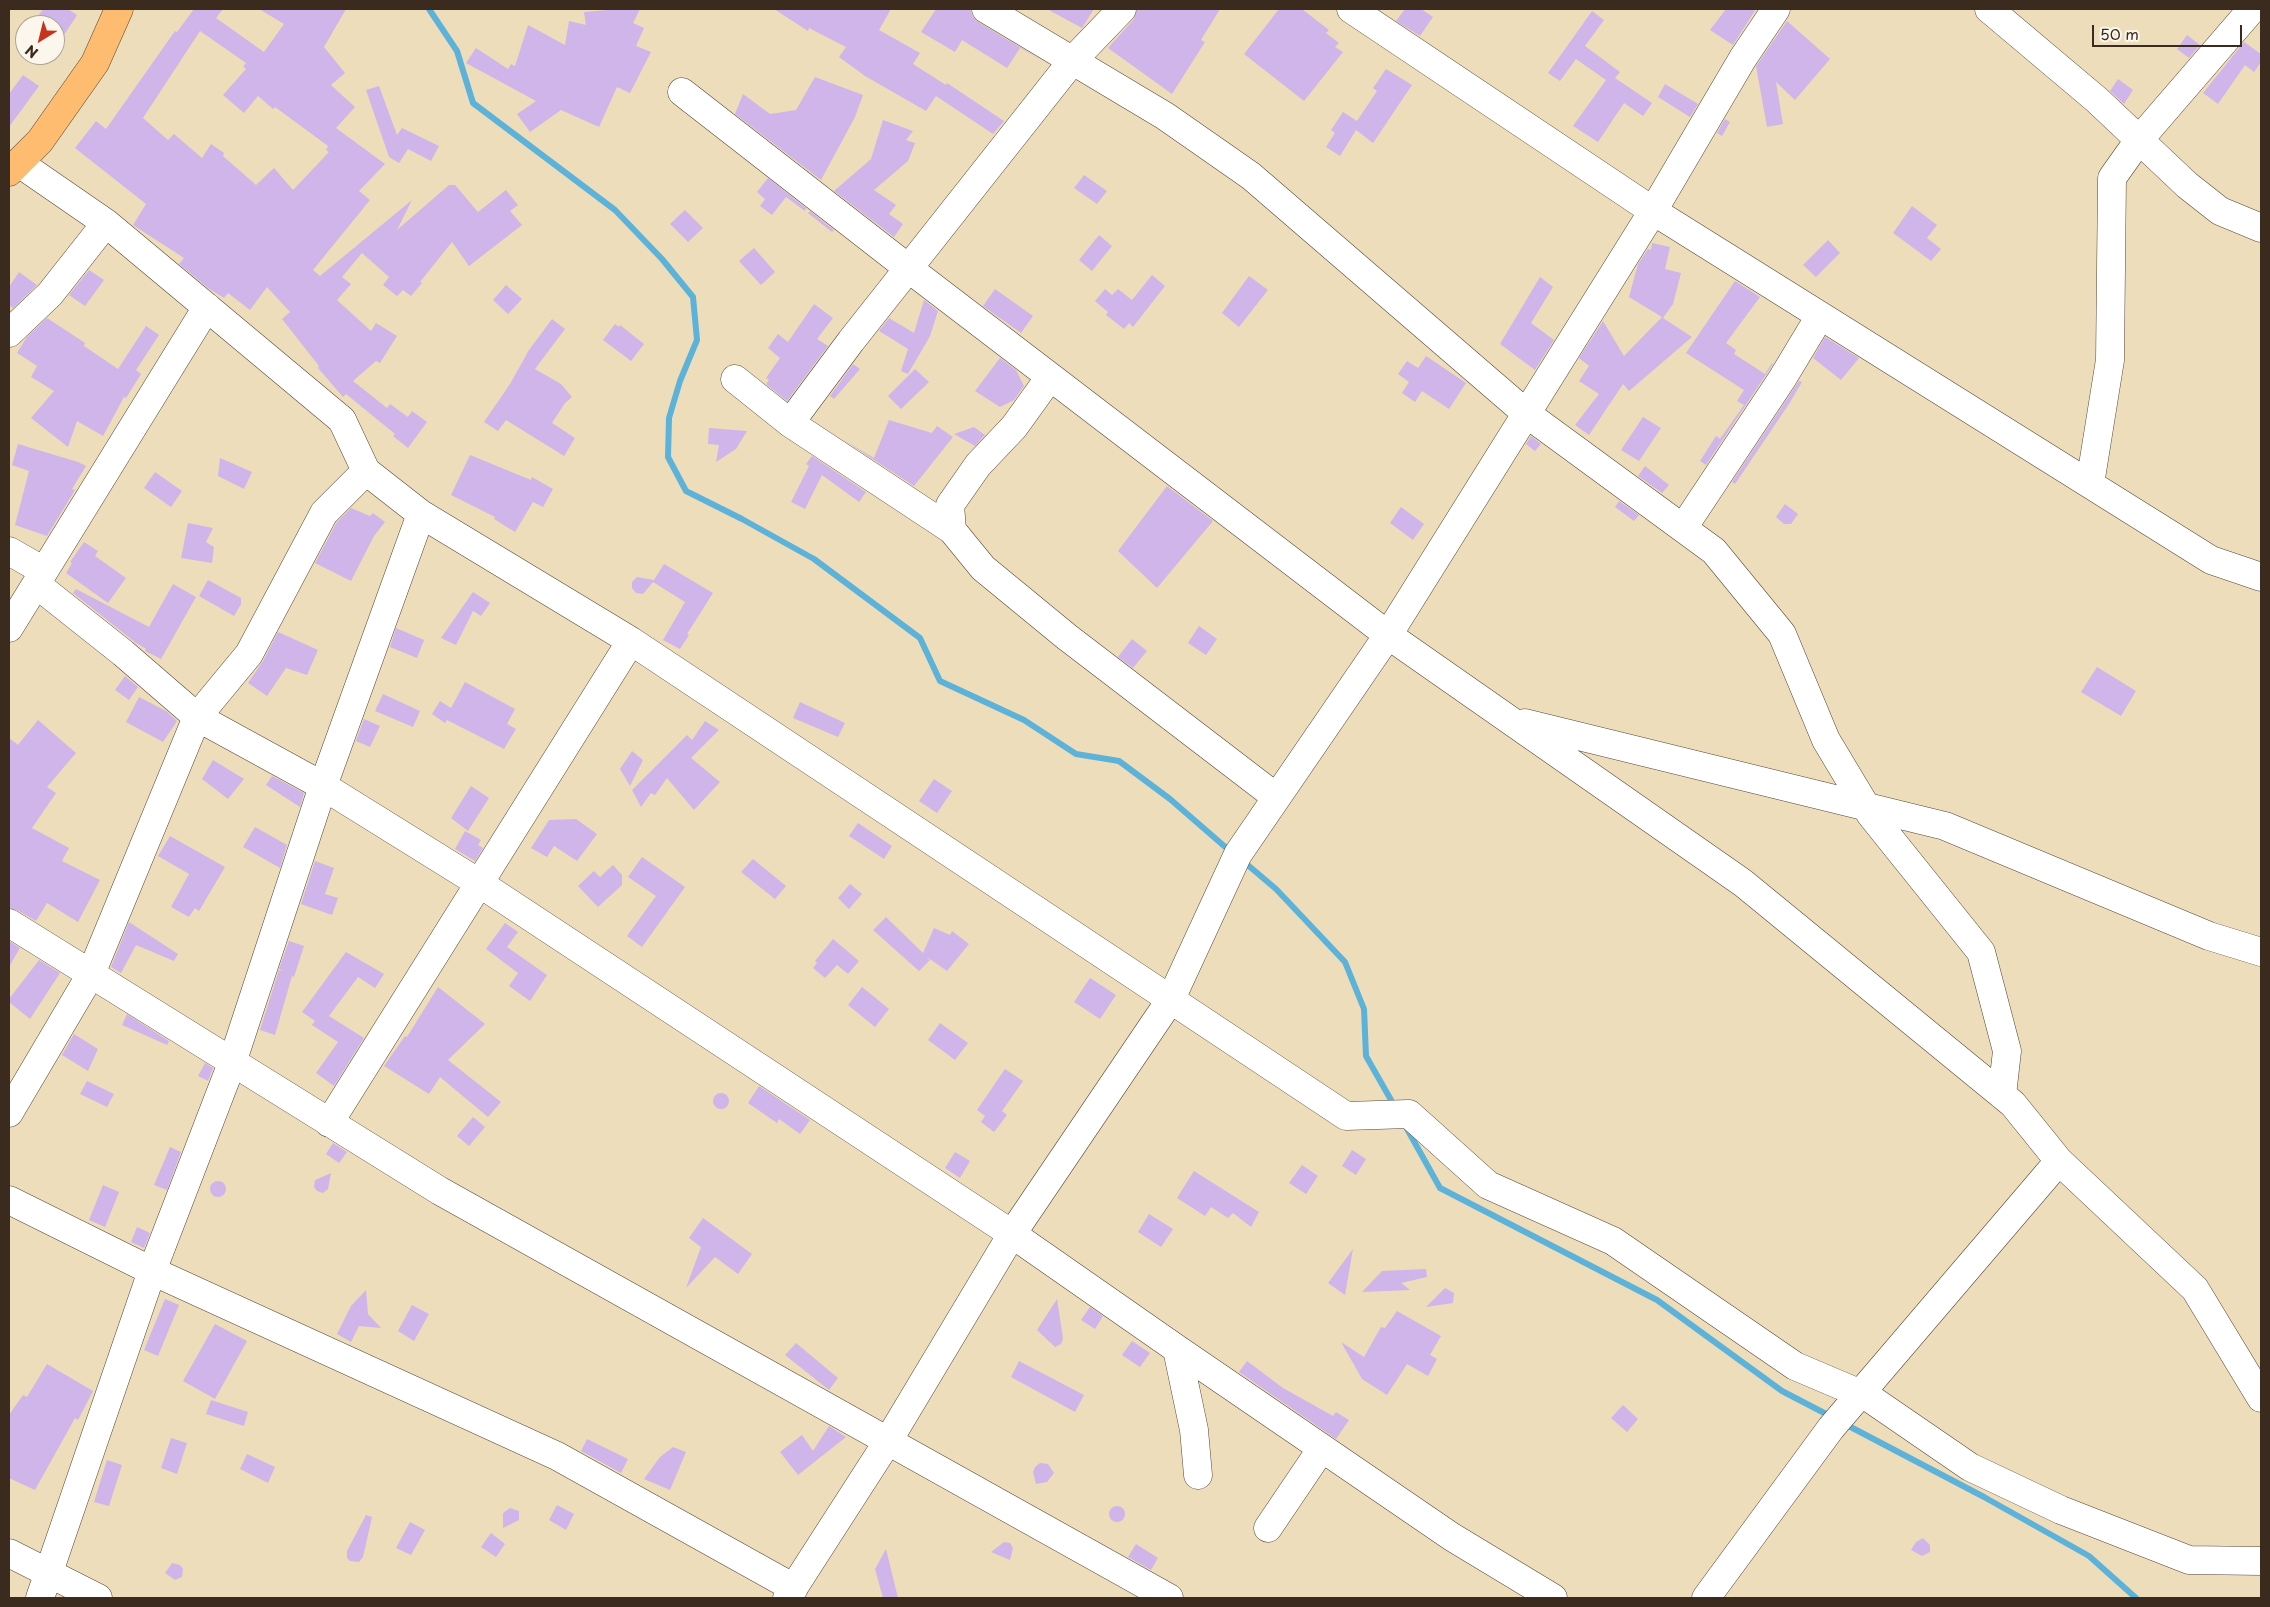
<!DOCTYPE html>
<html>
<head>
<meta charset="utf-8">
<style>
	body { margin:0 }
	#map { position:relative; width:2270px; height:1607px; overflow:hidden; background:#eeddba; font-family:"Playpen Sans",sans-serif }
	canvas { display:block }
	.frame { position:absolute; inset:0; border:10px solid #3b2a1e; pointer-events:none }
	.north { position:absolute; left:15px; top:15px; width:50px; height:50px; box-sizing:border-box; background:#fbf7ec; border:1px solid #aea59a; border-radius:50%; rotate:216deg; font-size:14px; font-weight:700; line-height:20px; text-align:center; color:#3b2a1e }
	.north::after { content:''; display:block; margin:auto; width:18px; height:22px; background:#c8321e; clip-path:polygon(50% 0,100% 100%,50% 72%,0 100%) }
	.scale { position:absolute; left:2092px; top:25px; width:150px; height:22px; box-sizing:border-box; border:2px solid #3b2a1e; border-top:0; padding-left:6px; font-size:15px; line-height:18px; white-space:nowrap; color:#3b2a1e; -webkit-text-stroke:4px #fbf7ec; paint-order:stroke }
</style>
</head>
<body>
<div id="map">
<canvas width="2270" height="1607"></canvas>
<div class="frame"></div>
<div class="north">N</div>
<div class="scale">50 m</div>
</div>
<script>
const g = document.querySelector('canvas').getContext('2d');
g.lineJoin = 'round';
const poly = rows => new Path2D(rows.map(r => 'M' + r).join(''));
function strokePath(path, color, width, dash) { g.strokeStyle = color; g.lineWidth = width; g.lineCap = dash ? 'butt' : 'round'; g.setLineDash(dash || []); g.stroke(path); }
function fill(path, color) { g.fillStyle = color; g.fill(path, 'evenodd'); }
strokePath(poly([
	[429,9,457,51,473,103,615,210,662,259,693,297,697,340,680,381,669,418,668,457,686,491,742,519,814,559,920,638,940,681,1024,720,1076,754,1119,761,1170,799,1231,852],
	[1243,861,1276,889,1345,962,1364,1009,1366,1056,1395,1107],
	[1406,1127,1440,1188,1657,1300,1782,1391,1832,1417],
	[1843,1423,1984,1497,2089,1556,2136,1598]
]), '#5cb2d9', 6);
fill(poly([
	[43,9,68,9,77,15,55,49,55,25,32,25],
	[194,9,223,9,216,18,264,52,284,24,259,9,346,9,324,47,345,73,331,85,355,107,336,128,385,164,359,191,370,200,313,270,320,276,412,200,397,230,449,185,455,185,478,212,506,190,518,205,510,211,522,225,469,266,452,242,420,282,422,283,411,296,403,290,397,296,383,285,389,277,362,253,342,277,351,284,337,300,371,331,376,323,397,336,380,363,376,361,353,381,387,408,390,404,408,417,412,411,427,422,408,448,393,436,395,434,346,394,343,397,318,368,319,366,282,319,290,312,267,287,250,310,228,293,224,298,208,288,179,264,184,258,133,225,146,204,75,148,96,121,106,129,175,31,177,32],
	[200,31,246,63,243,66,246,69,223,95,244,113,258,96,273,109,275,107,328,146,326,150,329,152,293,190,274,168,256,185,223,156,224,153,211,144,202,158,174,134,168,140,143,118],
	[619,9,640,9,633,23,644,28,636,46,651,52,630,93,617,87,599,127,561,110,530,132,517,114,536,101,466,63,476,48,508,69,511,64,515,66,528,25,565,45,569,21,586,25,584,12],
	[774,9,891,9,879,30,920,53,913,64,946,85,947,83,1004,121,993,134,936,96,926,111,865,76,839,57,846,47,809,28,808,31],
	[936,9,970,9,973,17,978,22,1043,61,1020,48,1007,68,962,40,955,52,921,32],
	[1047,9,1094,9,1082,28],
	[1137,9,1220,9,1201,40,1205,42,1172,94,1108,48,1134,19],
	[1279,9,1302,9,1329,30,1326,33,1339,43,1335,47,1343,52,1304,101,1244,54],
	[1405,9,1421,9,1433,17,1420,36,1396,21],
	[1726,9,1756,9,1733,45,1710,30],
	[1592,11,1604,20,1585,46,1620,72,1615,78,1652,103,1643,116,1624,103,1598,142,1573,126,1606,80,1576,59,1560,81,1548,73],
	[1787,21,1830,59,1795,100,1776,82,1783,124,1767,127,1756,66],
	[2187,35,2200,45,2189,58,2177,49],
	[2244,42,2261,54,2261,62,2254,72,2245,65,2218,104,2203,93],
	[1386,69,1412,85,1373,143,1356,130,1340,156,1326,147,1335,133,1331,130,1343,112,1357,121,1377,91,1373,88],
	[23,75,39,86,9,127,9,94],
	[815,77,863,95,855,117,821,180,735,114,743,94,770,114,796,110],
	[2118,79,2133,90,2124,104,2110,91],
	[1665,84,1698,104,1690,117,1658,97],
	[379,86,397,135,402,128,439,146,431,161,408,149,399,163,389,157,366,90],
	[1725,119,1730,122,1722,136,1717,133],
	[883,120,913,131,906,140,915,143,908,161,874,190,896,205,889,214,903,224,894,237,834,191,871,159],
	[1084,175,1107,191,1097,204,1074,188],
	[768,178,806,208,805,211,786,197,772,215,760,206,765,199,757,192],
	[1912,206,1937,225,1927,238,1941,249,1931,261,1893,233],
	[685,210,703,228,688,242,670,224],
	[810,211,834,230,832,232,808,213],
	[1099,235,1112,246,1092,271,1079,260],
	[1828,240,1840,253,1816,277,1803,265],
	[1652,243,1670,247,1665,269,1681,273,1673,304,1663,318,1692,337,1629,391,1623,384,1589,435,1575,425,1599,394,1579,381,1589,366,1579,358,1603,321,1624,356,1662,317,1629,297,1638,264,1648,249,1651,250],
	[754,248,775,272,761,285,739,261],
	[89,270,104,280,85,306,69,295],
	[19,272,37,285,13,308,9,305,9,287],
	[1152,275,1165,286,1133,327,1129,323,1124,329,1106,315,1108,312,1095,301,1105,289,1112,295,1118,289,1132,300],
	[1249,276,1268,290,1239,327,1222,313],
	[1540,277,1553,287,1531,323,1554,340,1535,370,1500,344],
	[1735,281,1760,297,1726,343,1736,350,1734,354,1765,374,1772,363,1773,364,1706,465,1700,461,1716,436,1720,439,1744,405,1737,401,1744,390,1686,353],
	[506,285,522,299,508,314,493,300],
	[995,289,1033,316,1021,333,983,306],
	[924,300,938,311,930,336,908,374,901,371,908,349,879,331,889,318,914,333],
	[814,304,833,318,817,339,828,346,787,401,766,384,769,380,766,378,780,358,768,348,778,334,788,342],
	[47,318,85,343,84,346,118,369,146,326,159,335,136,370,141,374,126,398,124,397,103,436,77,421,68,447,31,418,54,391,31,377,37,366,17,353,27,337],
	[552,319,565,329,535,369,561,384,572,397,565,403,552,423,575,438,564,456,506,420,498,431,484,422,510,384,529,350],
	[615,324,619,327,620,325,644,344,631,361,603,340],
	[1825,337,1859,358,1841,380,1813,358],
	[1426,356,1466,383,1449,409,1422,391,1415,402,1402,393,1409,382,1398,374,1407,361,1418,368],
	[1000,358,1016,370,1024,386,1014,400,1000,407,975,391],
	[853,364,860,369,834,399,830,396],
	[915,369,929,382,901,409,888,396],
	[1799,381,1802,382,1789,404,1735,484,1732,482],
	[1643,417,1661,428,1639,461,1621,450],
	[889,420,932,433,937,426,953,437,914,486,842,439,874,458],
	[974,427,985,435,975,446,954,434],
	[709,428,747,431,736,449,716,462,719,445,708,444],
	[1531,436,1541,444,1535,451,1526,444],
	[18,444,78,462,86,466,72,489,75,490,47,536,15,525,29,471,12,465],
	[470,455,531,480,532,477,553,489,543,507,533,502,515,532,494,519,495,517,451,495],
	[812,456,866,492,859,502,822,475,805,509,791,502,809,466,806,464],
	[220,458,252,472,244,489,218,476],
	[1645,466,1669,485,1662,493,1638,476],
	[155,472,182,491,171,507,144,488],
	[1167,486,1213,521,1157,588,1118,551],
	[1619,501,1639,515,1634,521,1615,507],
	[1785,504,1798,514,1791,524,1784,524,1776,517],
	[1401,507,1424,524,1413,540,1390,523],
	[351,508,370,516,373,513,385,522,374,536,351,581,315,563,337,522],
	[188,523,213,528,206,542,214,547,212,563,181,558],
	[84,542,98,551,95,556,126,578,108,603,66,573,72,563,70,562],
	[664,564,713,593,687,634,689,635,680,649,663,640,685,602,653,582,643,594,636,593,632,588,632,582,637,577,654,580],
	[208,580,241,598,241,604,234,616,199,596],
	[173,584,196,597,161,659,145,651,146,649,136,643,73,593,76,589,149,627],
	[473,592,490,603,481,616,473,611,456,645,441,638],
	[1199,626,1217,639,1206,655,1188,643],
	[396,628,424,640,417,658,390,647],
	[278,632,318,650,307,675,286,668,267,696,248,683,263,661],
	[1132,639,1147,651,1133,668,1118,657],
	[2097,667,2136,691,2121,716,2081,692],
	[125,676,138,687,129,700,115,690],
	[465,682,515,709,507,724,516,729,504,749,447,720,445,723,432,714,440,701,451,708],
	[383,694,420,711,413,727,375,711],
	[139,697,166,711,177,721,163,742,126,722],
	[800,702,845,723,838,737,793,718],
	[364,719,380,726,370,747,356,741],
	[38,720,76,753,47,787,56,793,32,828,69,848,62,861,100,880,78,922,47,903,36,921,17,910,9,908,9,738,18,745],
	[705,721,719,730,691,758,720,782,694,810,667,778,655,795,651,793,641,807,632,790,687,735,692,740],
	[632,751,643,760,630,786,620,769],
	[213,760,244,779,228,799,202,779],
	[272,776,304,793,300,807,266,785],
	[934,779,952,791,937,813,919,801],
	[471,786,489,798,468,831,451,818],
	[576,819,597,834,577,861,554,846,547,857,531,848,549,820],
	[858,823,892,846,884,859,849,836],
	[255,827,287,845,280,868,243,847],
	[465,831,481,840,478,845,483,848,475,861,455,849],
	[170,836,225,867,199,911,195,908,189,917,171,907,189,874,158,856],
	[642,857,685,887,642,947,627,936,656,896,628,877],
	[753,859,786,886,775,899,741,872],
	[315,861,334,868,325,894,338,898,332,915,301,904],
	[613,865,622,875,622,885,598,907,578,886,594,871,600,877],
	[850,884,862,894,849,909,838,898],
	[886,917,923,953,934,928,950,935,952,931,969,944,947,971,927,957,930,960,919,971,873,930],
	[129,922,178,954,174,961,136,945,121,973,111,967],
	[505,923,518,932,507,947,547,975,530,1001,509,986,518,973,486,949],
	[833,939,859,961,848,974,837,965,825,978,813,968,817,963,815,961],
	[9,941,20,948,9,967],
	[289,941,304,946,294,977,292,976,275,1035,260,1030,279,970,284,971,279,969],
	[346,952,384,974,375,988,358,977,329,1016,364,1038,334,1086,316,1073,338,1042,312,1025,315,1021,302,1012],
	[39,960,60,973,30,1019,9,1002,9,999],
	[1090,978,1116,995,1100,1019,1074,1002],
	[438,987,485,1024,448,1060,501,1102,488,1117,440,1077,429,1094,384,1066,405,1036,407,1037],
	[862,987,889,1009,875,1027,848,1005],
	[127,1014,169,1041,167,1045,122,1025],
	[940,1023,968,1043,955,1060,928,1040],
	[74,1034,98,1049,88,1071,62,1055],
	[205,1063,213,1068,208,1081,198,1076],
	[1005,1069,1023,1081,1002,1111,1007,1115,994,1132,981,1122,985,1116,977,1110],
	[87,1081,114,1094,107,1107,80,1094],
	[759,1086,810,1120,800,1134,779,1119,777,1123,748,1103],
	'713 1101a8 8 0 1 1 16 0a8 8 0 1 1-16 0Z',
	[473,1117,485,1127,469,1146,457,1136],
	[333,1143,347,1152,339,1163,326,1154],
	[170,1147,181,1152,167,1190,154,1185],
	[1352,1150,1366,1159,1356,1175,1342,1166],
	[955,1152,970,1161,960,1178,945,1168],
	[1302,1165,1318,1176,1306,1194,1289,1183],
	[1194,1171,1259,1212,1251,1227,1233,1213,1228,1218,1211,1207,1205,1216,1177,1198],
	[331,1173,328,1189,323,1193,317,1191,314,1187,315,1180],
	'210 1189a8 8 0 1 1 16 0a8 8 0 1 1-16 0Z',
	[103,1185,119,1192,105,1227,89,1220],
	[1149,1214,1173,1229,1161,1247,1138,1232],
	[703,1218,752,1254,738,1274,715,1257,686,1288,701,1247,689,1238],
	[137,1227,150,1233,144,1248,131,1242],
	[1353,1249,1345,1295,1328,1283],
	[1426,1269,1427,1277,1401,1283,1410,1290,1362,1292,1382,1271],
	[1445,1288,1454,1293,1453,1303,1426,1307],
	[366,1290,368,1314,381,1328,359,1326,351,1342,337,1334,351,1306],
	[165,1299,179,1305,158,1356,144,1350],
	[1057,1299,1063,1338,1061,1344,1055,1347,1037,1330],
	[412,1305,429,1314,414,1341,398,1331],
	[1090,1307,1103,1316,1095,1329,1081,1320],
	[1397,1311,1441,1336,1430,1355,1437,1359,1428,1376,1407,1364,1387,1395,1362,1379,1341,1342,1364,1357,1381,1327,1385,1328],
	[215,1324,247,1341,215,1399,183,1381],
	[1132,1341,1150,1353,1140,1367,1122,1355],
	[796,1343,838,1378,829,1390,785,1355],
	[1019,1361,1084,1395,1075,1412,1011,1377],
	[1247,1361,1283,1388,1333,1416,1336,1412,1349,1420,1336,1439,1239,1372],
	[47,1364,93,1391,78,1420,75,1418,35,1490,9,1478,9,1415,23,1395,27,1397],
	[211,1400,248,1412,244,1426,206,1414],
	[1623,1405,1638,1419,1627,1432,1611,1418],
	[829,1426,846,1437,798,1475,780,1452,802,1435,813,1451],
	[171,1438,187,1443,177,1474,161,1468],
	[587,1439,628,1459,621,1473,581,1451],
	[673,1447,686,1452,670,1490,644,1479,660,1457],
	[247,1454,275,1467,268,1483,240,1469],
	[107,1460,122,1465,109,1506,94,1502],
	[1040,1463,1048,1464,1054,1473,1047,1482,1036,1484,1033,1472,1035,1467],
	[557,1505,574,1514,566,1530,549,1520],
	'1109 1514a8 8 0 1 1 16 0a8 8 0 1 1-16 0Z',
	[510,1508,519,1511,519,1520,503,1528,503,1513],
	[366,1515,372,1517,363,1557,359,1562,350,1561,347,1558,347,1551],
	[410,1522,425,1530,411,1555,396,1548],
	[491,1533,505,1544,496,1557,481,1547],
	[1923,1538,1930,1545,1930,1552,1922,1556,1911,1550,1916,1542],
	[1004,1542,1010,1543,1013,1548,1010,1560,991,1552],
	[1136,1544,1158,1558,1151,1570,1128,1557],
	[886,1549,898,1598,883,1598,875,1569],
	[172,1563,180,1565,183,1569,182,1577,175,1580,165,1573]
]), '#cfb5e9');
const minor = poly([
	[986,9,1165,116,1251,176,1527,414,1714,551,1782,634,1826,740,1871,815,1981,952,2007,1051,2002,1095],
	[1351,9,1653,211,2211,560,2261,577],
	[1989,9,2097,100,2187,185,2220,211,2261,228],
	[682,92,908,268,1388,635,1743,883,2002,1095,2013,1104,2059,1161,2195,1289,2261,1398],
	[19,163,106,223,342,420,366,471,421,514,631,641,1346,1116,1409,1114,1488,1185,1613,1241,1795,1366,1868,1397,1970,1467,2061,1510,2189,1560,2261,1561],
	[9,333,50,294,106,223],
	[735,379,790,423,952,530,983,568,1067,637,1276,797],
	[790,423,851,341,1073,60,1122,9],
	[2090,484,2110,360,2112,178,2139,140,2252,9],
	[1683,528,1782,379,1820,316],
	[952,530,950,505,978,465,1014,427,1050,377],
	[9,551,44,571],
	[36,584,123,653,197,717,323,786,479,883,1012,1234,1177,1349,1452,1537,1553,1598],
	[9,628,207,307],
	[1525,723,1945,826,2209,936,2261,952],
	[9,923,440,1191,1169,1598],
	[9,1113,91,974,197,717,249,654,324,513,366,471],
	[329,1123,631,641],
	[9,1200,152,1271,557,1456,794,1588],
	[1177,1349,1194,1430,1198,1475],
	[1268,1528,1322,1448],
	[9,1553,98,1598],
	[40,1598,152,1271,232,1063,323,786,421,514],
	[787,1598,888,1441,1012,1234,1171,999,1238,854,1388,635,1653,211,1743,58,1776,9],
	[1706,1598,1831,1428,2059,1161]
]);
const major = poly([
	[9,172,40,141,95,63,119,9]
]);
strokePath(minor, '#564535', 29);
strokePath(major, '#564535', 29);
strokePath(minor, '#fff', 28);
strokePath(major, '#fdbc6f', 28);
</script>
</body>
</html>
